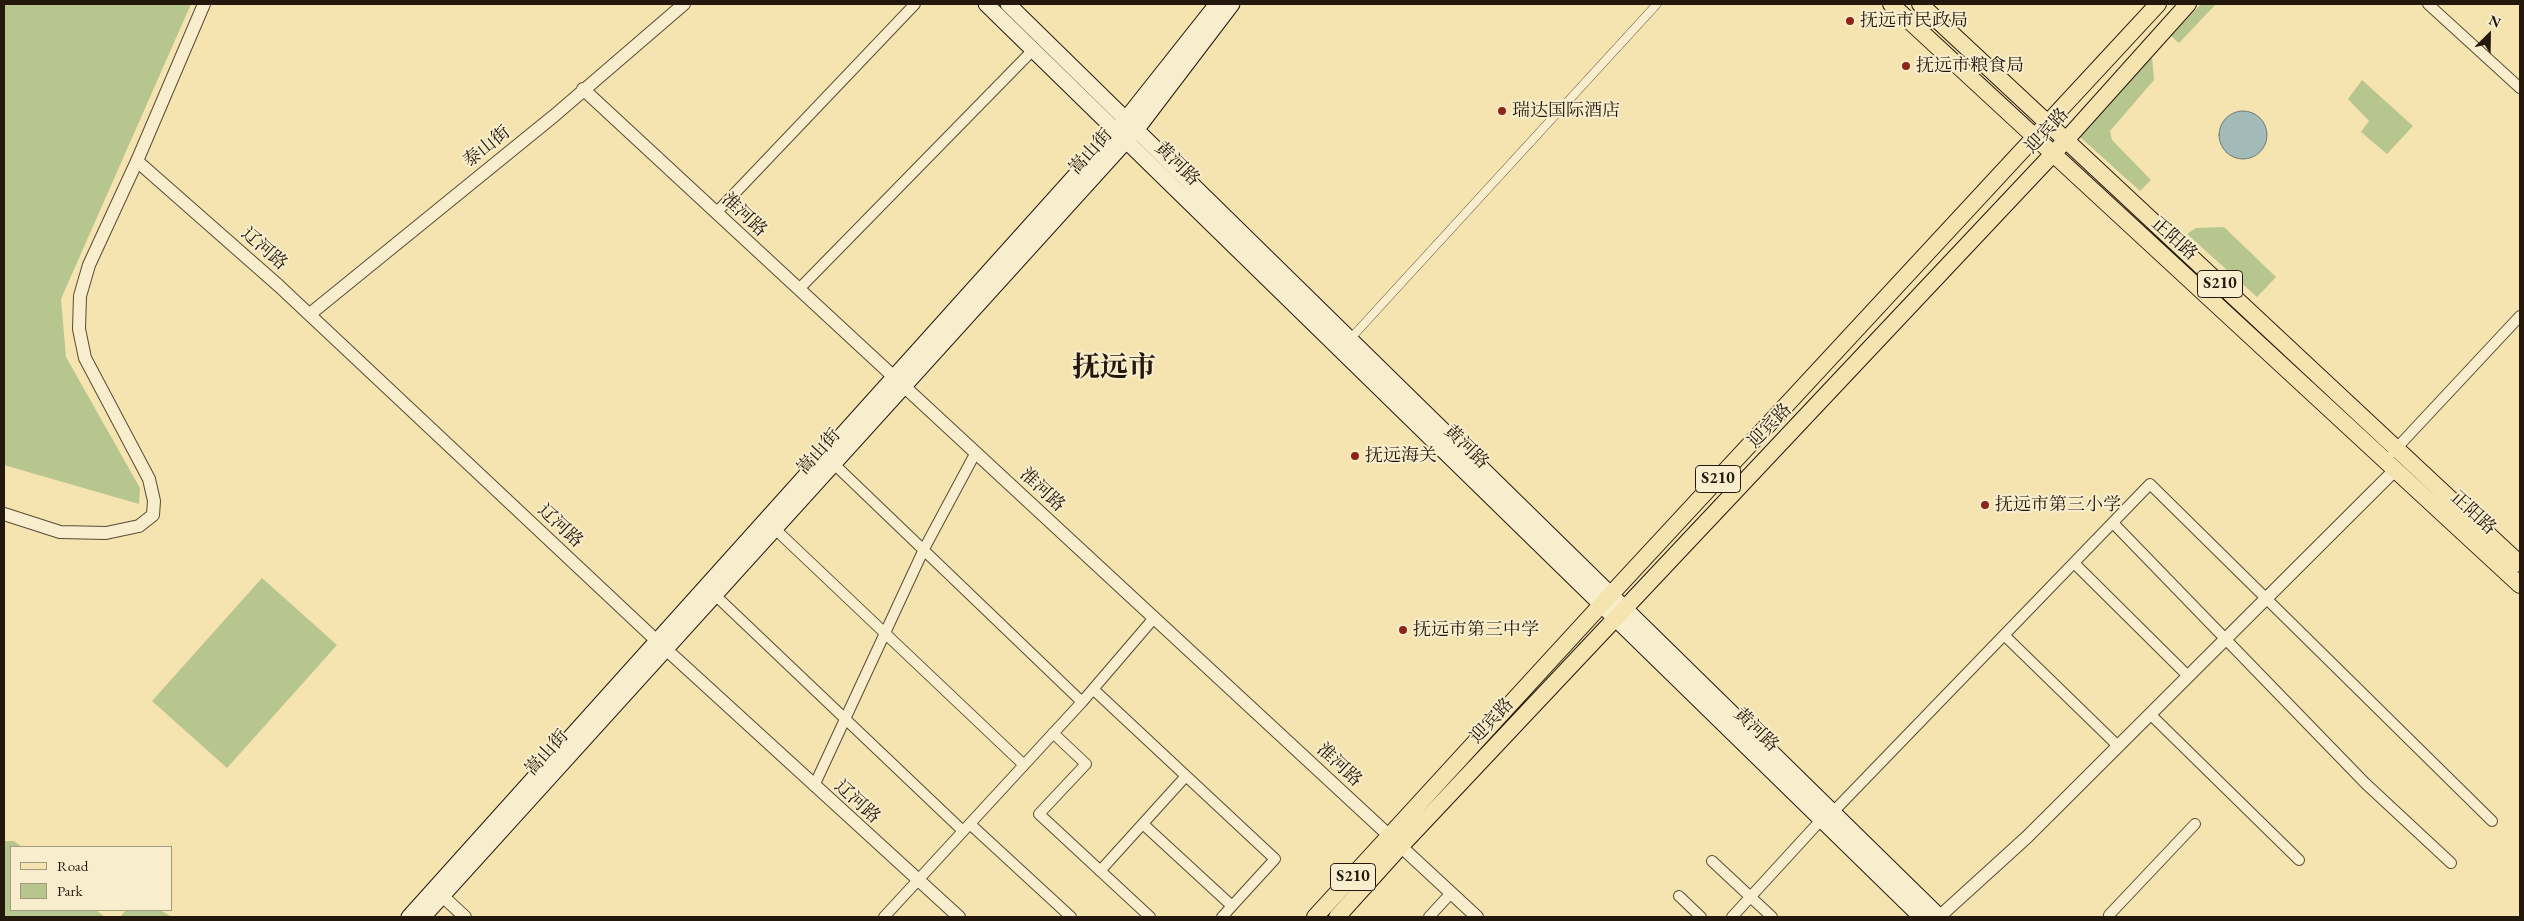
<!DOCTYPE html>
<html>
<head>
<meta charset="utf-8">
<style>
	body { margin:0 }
	#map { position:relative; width:2524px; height:921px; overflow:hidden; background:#f5e4b0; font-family:"EB Garamond",serif }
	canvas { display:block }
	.frame { position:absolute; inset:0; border:5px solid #24180d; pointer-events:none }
	.legend { position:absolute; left:10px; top:846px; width:162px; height:65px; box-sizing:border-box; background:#f8edcc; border:1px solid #a39880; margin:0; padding:6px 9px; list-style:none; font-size:15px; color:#24180d }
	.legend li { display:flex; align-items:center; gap:10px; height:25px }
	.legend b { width:25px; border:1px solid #a39880 }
	.north { position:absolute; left:2464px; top:10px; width:50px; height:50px; -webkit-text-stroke:4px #f8edcc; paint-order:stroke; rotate:23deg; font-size:14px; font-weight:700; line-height:20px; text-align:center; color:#24180d }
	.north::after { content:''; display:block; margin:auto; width:18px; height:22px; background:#24180d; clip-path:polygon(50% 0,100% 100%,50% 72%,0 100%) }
</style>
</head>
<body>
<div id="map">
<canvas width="2524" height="921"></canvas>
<div class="frame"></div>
<ul class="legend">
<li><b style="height:6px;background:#f5e4b0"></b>Road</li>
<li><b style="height:14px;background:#b7c58f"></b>Park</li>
</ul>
<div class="north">N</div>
</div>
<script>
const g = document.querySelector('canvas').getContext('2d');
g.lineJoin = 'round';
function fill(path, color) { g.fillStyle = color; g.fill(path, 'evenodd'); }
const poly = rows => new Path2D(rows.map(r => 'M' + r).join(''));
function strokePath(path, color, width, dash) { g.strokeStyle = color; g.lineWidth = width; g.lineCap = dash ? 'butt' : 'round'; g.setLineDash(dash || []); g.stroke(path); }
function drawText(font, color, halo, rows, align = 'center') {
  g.font = font + ' "EB Garamond","Noto Serif SC",serif'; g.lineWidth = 4; g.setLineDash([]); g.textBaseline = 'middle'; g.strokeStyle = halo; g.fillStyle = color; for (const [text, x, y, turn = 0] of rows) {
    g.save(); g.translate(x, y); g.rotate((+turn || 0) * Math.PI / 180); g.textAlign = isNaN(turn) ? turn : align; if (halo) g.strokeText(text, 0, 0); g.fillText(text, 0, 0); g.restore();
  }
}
fill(poly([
	[4,4,191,4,61,299,66,357,140,488,139,504,4,465],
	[2201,4,2216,4,2179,43,2171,36],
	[2152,57,2154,80,2110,131,2112,140,2151,180,2140,191,2080,137],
	[2362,80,2413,126,2387,154,2361,132,2369,121,2348,99],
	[2224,227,2276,277,2257,297,2187,234,2196,228],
	[262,578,337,645,227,768,152,701],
	[4,841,14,841,22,847,11,847,11,910,96,910,105,917,4,917],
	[126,910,160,910,172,917,120,917]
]), '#b7c58f');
const water = poly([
	'2219 135a24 24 0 1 1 48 0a24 24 0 1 1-48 0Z'
]);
fill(water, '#a3bbb8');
strokePath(water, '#707a74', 1);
const pedestrian = poly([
	[1351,338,1657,4]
]);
const minor = poly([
	[2428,4,2520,88],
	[716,213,915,4],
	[799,289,1033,50],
	[2393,452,2520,316],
	[834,464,1082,702],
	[2113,523,2365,783,2451,863],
	[775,529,1024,765],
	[2074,563,2188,676],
	[715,595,963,831],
	[2004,635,2118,746],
	[1093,689,1275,859,1222,917],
	[2150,714,2299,860],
	[1053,733,1086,764,1039,814,1150,917],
	[814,786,924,549,976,452],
	[1833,812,2150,484,2492,821],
	[970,824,1071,917],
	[1143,824,1232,906],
	[1712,861,1772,917],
	[1100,871,1186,776],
	[1679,896,1701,917],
	[2109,915,2195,824],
	[884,917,1082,702,1154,618],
	[1429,917,1451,893],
	[1732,917,1821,820]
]);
const tertiary = poly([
	[583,89,1477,917],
	[137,161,279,286,658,642,959,917],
	[310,314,555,115,684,4],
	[4,514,60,532,106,533,139,526,153,515,154,501,149,479,85,358,79,329,80,296,89,265,137,161,204,4],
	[436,890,465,917],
	[1939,917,2027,837,2396,469]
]);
const secondary = poly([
	[986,4,1921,917],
	[1008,4,1940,917],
	[409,917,1126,119,1217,4],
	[423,917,1137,129,1232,4]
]);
const primary = poly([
	[1891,4,2520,585],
	[1920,4,2520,564],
	[1315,917,1601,605,2158,4],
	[1337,917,1401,846,2066,140,2188,4]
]);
strokePath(pedestrian, '#584b36', 9);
strokePath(minor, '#584b36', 12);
strokePath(tertiary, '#584b36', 14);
strokePath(secondary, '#24180d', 17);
strokePath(primary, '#24180d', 18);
strokePath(pedestrian, '#f8edcc', 8);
strokePath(minor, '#f8edcc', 10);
strokePath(tertiary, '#f8edcc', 12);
strokePath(secondary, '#f8edcc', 15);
strokePath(primary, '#f5e4b0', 16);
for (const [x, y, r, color] of [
	[1850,21,5,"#8f2418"],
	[1906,66,5,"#8f2418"],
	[1502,111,5,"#8f2418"],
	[1355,456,5,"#8f2418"],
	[1985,505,5,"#8f2418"],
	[1403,630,5,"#8f2418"]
]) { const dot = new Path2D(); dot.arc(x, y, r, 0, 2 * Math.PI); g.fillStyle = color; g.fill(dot); strokePath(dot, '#f8edcc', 2); }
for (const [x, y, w] of [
	[2220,284,45],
	[1718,479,45],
	[1353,877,45]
]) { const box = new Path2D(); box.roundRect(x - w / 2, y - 13.5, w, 27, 4); g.fillStyle = '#f8edcc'; g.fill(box); strokePath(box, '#24180d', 1); }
drawText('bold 16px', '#24180d', null, [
	["S210",2220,284],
	["S210",1718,479],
	["S210",1353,877]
]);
drawText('18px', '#24180d', '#f8edcc', [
	["抚远市民政局",1860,21],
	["抚远市粮食局",1916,66],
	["瑞达国际酒店",1512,111],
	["抚远海关",1365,456],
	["抚远市第三小学",1995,505],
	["抚远市第三中学",1413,630]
], 'left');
drawText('18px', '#24180d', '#f8edcc', [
	["迎宾路",2047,131,-47],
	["泰山街",487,147,-39],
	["嵩山街",1091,152,-48],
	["黄河路",1177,164,44],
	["淮河路",744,215,43],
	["正阳路",2174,239,42],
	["辽河路",264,249,41],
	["迎宾路",1770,426,-46],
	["黄河路",1466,447,44],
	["嵩山街",819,452,-48],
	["淮河路",1042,490,43],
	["正阳路",2473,513,43],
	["辽河路",560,526,43],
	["迎宾路",1492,721,-47],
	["黄河路",1756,730,44],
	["嵩山街",547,753,-48],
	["淮河路",1339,765,43],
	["辽河路",857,802,42]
]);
drawText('bold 28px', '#24180d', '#f8edcc', [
	["抚远市",1114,368]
]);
</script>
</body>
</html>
